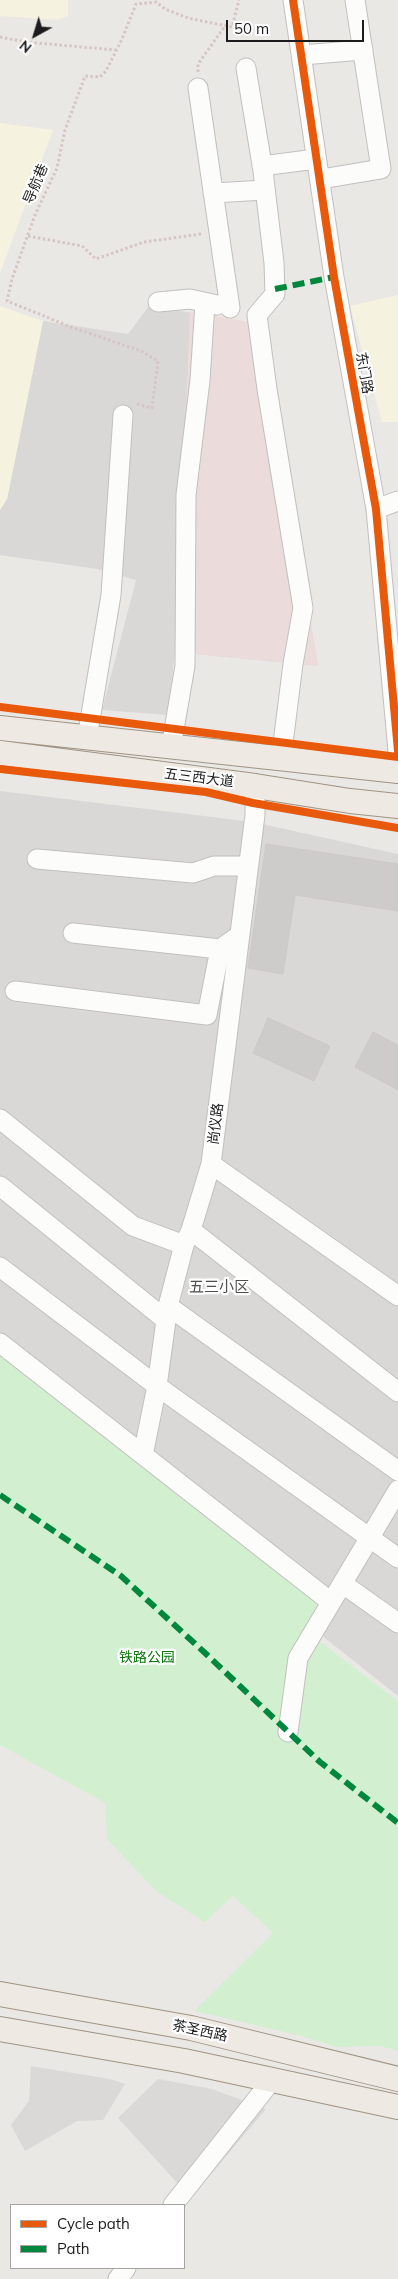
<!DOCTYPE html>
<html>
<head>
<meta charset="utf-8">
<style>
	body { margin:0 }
	#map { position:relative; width:398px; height:2279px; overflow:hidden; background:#eae8e5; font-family:Mulish,sans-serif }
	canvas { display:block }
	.legend { position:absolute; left:10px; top:2204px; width:175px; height:65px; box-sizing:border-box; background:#fff; border:1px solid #a4a4a4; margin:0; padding:6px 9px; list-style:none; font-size:15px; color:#1c1c1c }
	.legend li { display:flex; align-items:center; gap:10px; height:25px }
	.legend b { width:25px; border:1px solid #a4a4a4 }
	.north { position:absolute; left:10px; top:10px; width:50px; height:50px; -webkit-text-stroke:4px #fff; paint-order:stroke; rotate:219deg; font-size:14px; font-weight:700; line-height:20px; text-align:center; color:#1c1c1c }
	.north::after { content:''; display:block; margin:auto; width:18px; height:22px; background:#1c1c1c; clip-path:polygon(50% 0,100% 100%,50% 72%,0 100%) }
	.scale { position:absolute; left:226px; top:20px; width:138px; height:22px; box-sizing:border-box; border:2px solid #1c1c1c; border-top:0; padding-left:6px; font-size:15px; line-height:18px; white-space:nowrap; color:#1c1c1c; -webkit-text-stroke:4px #fff; paint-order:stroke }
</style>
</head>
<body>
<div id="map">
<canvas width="398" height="2279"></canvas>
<ul class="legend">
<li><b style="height:6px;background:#e8590c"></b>Cycle path</li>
<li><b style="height:6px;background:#00873e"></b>Path</li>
</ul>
<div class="north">N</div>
<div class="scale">50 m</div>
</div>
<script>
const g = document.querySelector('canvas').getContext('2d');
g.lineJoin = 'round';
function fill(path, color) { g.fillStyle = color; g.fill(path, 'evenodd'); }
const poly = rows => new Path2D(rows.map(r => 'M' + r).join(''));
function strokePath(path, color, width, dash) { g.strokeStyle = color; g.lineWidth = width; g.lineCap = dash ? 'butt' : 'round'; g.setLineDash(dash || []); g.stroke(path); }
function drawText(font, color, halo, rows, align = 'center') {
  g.font = font + ' Mulish,"Noto Sans SC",sans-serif'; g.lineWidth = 4.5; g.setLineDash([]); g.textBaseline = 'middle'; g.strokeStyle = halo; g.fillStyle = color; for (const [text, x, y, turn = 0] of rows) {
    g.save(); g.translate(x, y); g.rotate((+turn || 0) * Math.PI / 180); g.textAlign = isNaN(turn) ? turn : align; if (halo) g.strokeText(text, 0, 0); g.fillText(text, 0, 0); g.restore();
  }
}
fill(poly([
	[149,306,261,324,318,666,175,652,168,715,102,710,136,580,97,569,0,555,0,510,7,499,43,321,128,334],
	[0,791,253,822,398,854,398,1696,311,1627,324,1603,0,1348]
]), '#d9d8d6');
fill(poly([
	[190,312,261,324,318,666,175,652]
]), '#ecdbdb');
fill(poly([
	[0,0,68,0,68,16,57,20,0,16],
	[0,123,53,130,0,273],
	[398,295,398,422,382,422,350,306],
	[0,306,43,321,7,499,0,510]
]), '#f5f2df');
fill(poly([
	[0,1356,317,1604,305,1630,398,1701,398,2051,381,2046,336,2047,298,2035,194,2011,273,1933,233,1896,205,1922,157,1892,107,1839,105,1803,0,1745]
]), '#d2f0d0');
fill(poly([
	[31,2066,110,2079,125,2084,103,2120,77,2121,25,2151,11,2125,29,2101],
	[158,2079,212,2089,266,2109,191,2198,118,2118]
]), '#dad9d8');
const building = poly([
	[266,844,398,864,398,911,295,895,283,974,248,968,266,844],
	[268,1018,330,1046,314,1081,253,1053,268,1018],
	[373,1032,398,1045,398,1090,355,1067,373,1032]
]);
fill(building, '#ceccca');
strokePath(building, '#cdc9c6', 1);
const minor = poly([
	[293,0,334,277,376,509,398,751],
	[302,55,363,50],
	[246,68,263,171,274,263,275,294,257,315,267,389,303,608,293,664,281,759],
	[198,88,230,308],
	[262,166,316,159],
	[321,179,381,169,355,0],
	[213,193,265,190],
	[158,302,190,299,217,305],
	[376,509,398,501],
	[87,738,111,595,123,415],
	[171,747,185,666,186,495,200,380,205,303],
	[37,859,193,873,214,866,248,866],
	[73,933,220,949],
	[15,991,207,1015,220,949,240,935],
	[0,1119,133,1226,184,1245],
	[211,1164,398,1296],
	[0,1186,166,1320],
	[191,1230,398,1392],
	[0,1267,157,1386,398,1558],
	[168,1306,398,1471],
	[0,1343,331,1602],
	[143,1455,157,1386,168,1306,184,1245,191,1230,211,1164,255,815,255,786],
	[343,1584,398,1623],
	[288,1732,298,1658,398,1490],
	[173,2205,272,2080],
	[118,2279,126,2268]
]);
const major = poly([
	[0,728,398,771],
	[0,753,255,786,350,801,398,806],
	[0,1994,191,2028,398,2079],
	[0,2029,184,2061,398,2107]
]);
strokePath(minor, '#c1c0bf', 21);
strokePath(major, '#9f9383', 26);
strokePath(poly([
	[0,37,26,42,116,50],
	[198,72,198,64,225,26],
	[28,236,82,246,96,259,144,242,201,234],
	[137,404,152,408,158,361,141,351,71,327,7,301,12,279,35,215,57,168,65,130,85,76,100,77,106,71,122,39,136,4,156,2,165,9,188,18,232,27,239,0]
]), '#d5c6c5', 3, [2.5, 2.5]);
strokePath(minor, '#fcfcfb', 19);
strokePath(major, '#efe9e3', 24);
strokePath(poly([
	[275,289,334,277],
	[0,1495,121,1576,204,1652,320,1762,398,1823]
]), '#00873e', 6, [12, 6]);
strokePath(poly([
	[293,0,334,277,376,509,398,751],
	[0,707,398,757],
	[0,769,206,792,253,803,398,828]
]), '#e8590c', 8);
drawText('14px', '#1c1c1c', '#fff', [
	["导航巷",36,184,-67],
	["东门路",364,373,80],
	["五三西大道",199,778,7],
	["尚仪路",216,1124,-83],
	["茶圣西路",200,2031,12]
]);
drawText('14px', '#0e750f', '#fff', [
	["铁路公园",147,1658]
]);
drawText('15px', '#4f4f4f', '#fff', [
	["五三小区",219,1287]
]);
</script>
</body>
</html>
